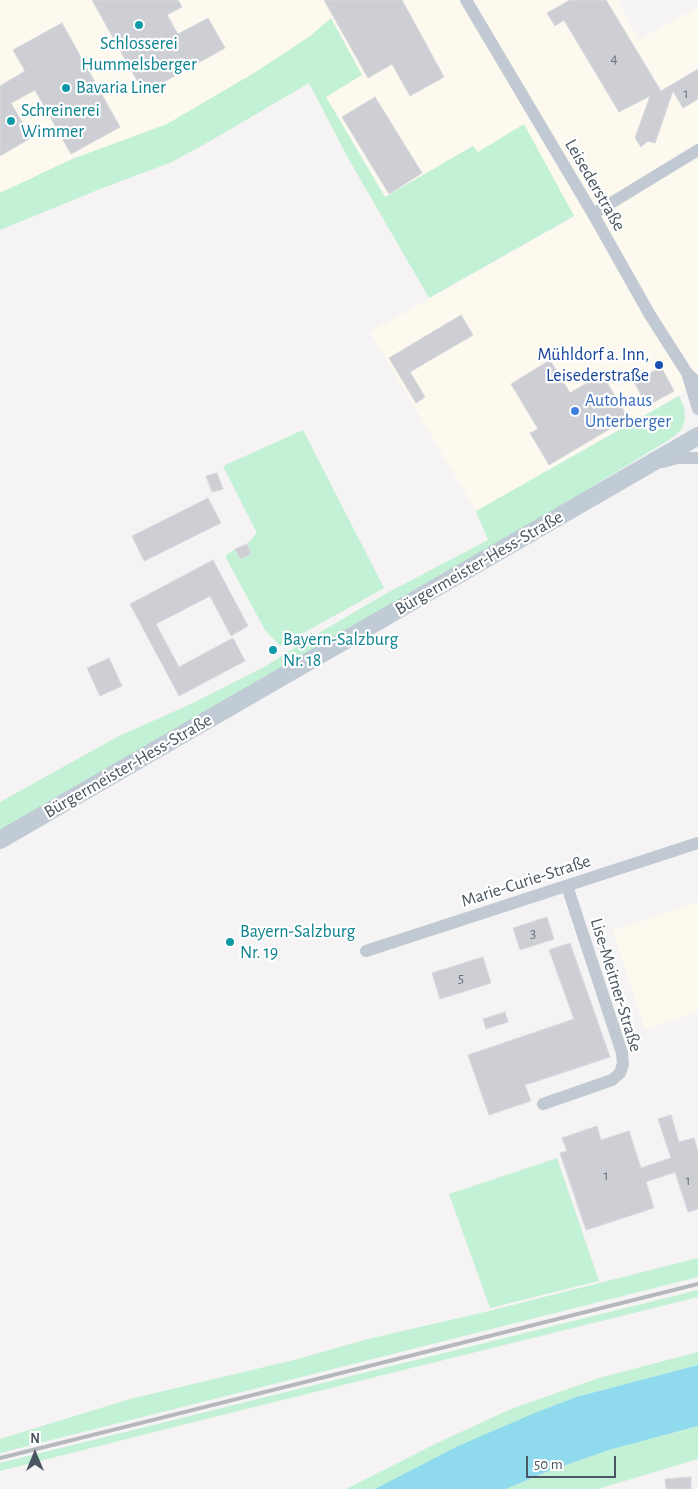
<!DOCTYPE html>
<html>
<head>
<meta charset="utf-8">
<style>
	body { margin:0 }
	#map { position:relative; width:698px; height:1489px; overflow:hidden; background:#f5f3f3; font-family:"Alegreya Sans",sans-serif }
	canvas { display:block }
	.north { position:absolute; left:10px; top:1429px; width:50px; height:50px; -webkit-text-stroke:4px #fff; paint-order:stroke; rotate:0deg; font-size:14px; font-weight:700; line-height:20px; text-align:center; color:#4a5661 }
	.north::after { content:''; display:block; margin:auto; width:18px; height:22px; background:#4a5661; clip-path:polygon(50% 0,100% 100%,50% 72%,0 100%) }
	.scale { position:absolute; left:526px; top:1456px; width:90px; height:22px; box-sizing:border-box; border:2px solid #4a5661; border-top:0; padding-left:6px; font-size:15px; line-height:18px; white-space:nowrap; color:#4a5661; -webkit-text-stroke:4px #fff; paint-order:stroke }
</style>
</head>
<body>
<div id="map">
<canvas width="698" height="1489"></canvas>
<div class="north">N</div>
<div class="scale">50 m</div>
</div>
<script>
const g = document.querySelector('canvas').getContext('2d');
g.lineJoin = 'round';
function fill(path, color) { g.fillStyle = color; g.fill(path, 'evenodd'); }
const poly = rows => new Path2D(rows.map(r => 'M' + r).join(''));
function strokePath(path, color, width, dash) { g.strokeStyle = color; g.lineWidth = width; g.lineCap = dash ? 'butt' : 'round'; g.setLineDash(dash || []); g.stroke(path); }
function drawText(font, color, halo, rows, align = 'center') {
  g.font = font + ' "Alegreya Sans",sans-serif'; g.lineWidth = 4.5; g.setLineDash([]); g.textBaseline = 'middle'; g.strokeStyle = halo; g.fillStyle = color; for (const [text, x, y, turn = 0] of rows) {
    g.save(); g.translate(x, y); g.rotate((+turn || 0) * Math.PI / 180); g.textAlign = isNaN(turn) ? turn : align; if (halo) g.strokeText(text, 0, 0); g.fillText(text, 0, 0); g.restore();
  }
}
fill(poly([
	[0,0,617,0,639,40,698,7,698,372,690,377,695,386,476,511,370,332,574,217,477,152,472,146,386,197,326,97,362,75,331,18,309,37,254,73,167,124,72,159,0,193],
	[698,902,698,1012,645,1030,613,931]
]), '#fdf9ef');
fill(poly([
	[331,18,362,75,326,97,385,197,473,146,478,152,524,124,574,216,429,298,348,158,309,83,212,140,172,162,100,189,0,230,0,193,72,159,167,124,254,73,309,37],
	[679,396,684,407,685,420,681,430,672,438,533,523,0,830,0,802,117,737,193,703,266,666,300,644,387,593,488,540,476,511],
	[303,430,384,588,280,646,265,630,225,556,235,549,240,559,251,554,247,544,257,533,223,466],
	[557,1158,599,1281,490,1308,449,1194],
	[698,1258,698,1277,0,1453,0,1439,130,1399,294,1360,368,1339,489,1311],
	[698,1290,698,1297,202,1420,0,1471,0,1463],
	[698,1352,698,1365,576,1397,537,1412,375,1489,346,1489,435,1444,511,1409,599,1378],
	[698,1426,698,1459,598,1489,506,1489,549,1471,609,1450]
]), '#c3f1d5');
fill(poly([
	[698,1365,698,1426,609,1450,549,1471,506,1489,375,1489,458,1446,537,1412,576,1397]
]), '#90daee');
const building = poly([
	[92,0,178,0,182,7,167,15,178,34,208,18,225,48,144,93,92,0],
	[324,0,402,0,444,77,410,96,392,64,368,78,324,0],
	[570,0,606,0,661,91,698,69,698,99,683,108,673,91,655,143,648,141,641,147,635,138,650,96,619,112,564,20,555,26,547,13,570,0],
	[62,23,120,127,71,154,35,90,11,103,31,138,0,156,0,86,25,71,13,50,62,23],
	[375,97,422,173,389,194,342,117,375,97],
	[461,315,473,335,410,372,425,397,416,403,389,358,461,315],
	[550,360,570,393,602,374,628,418,549,465,530,433,538,429,511,384,550,360],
	[661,367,674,391,647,406,634,382,661,367],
	[217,473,223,489,212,492,206,476,217,473],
	[208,498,221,523,144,561,132,536,208,498],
	[247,544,251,554,240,559,235,549,247,544],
	[213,560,248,626,231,636,210,596,156,624,179,667,233,638,245,661,179,696,130,604,213,560],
	[109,658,122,686,100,696,87,668,109,658],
	[547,917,554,939,520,950,513,928,547,917],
	[570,943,610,1057,525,1085,531,1101,489,1115,468,1055,574,1019,549,950,570,943],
	[483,957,491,983,440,999,432,973,483,957],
	[505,1012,508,1022,486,1029,483,1019,505,1012],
	[671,1115,679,1142,694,1138,698,1151,698,1209,688,1212,675,1172,646,1182,654,1208,586,1230,560,1153,567,1151,562,1138,597,1126,601,1140,629,1131,641,1168,671,1158,658,1119,671,1115],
	[691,1477,691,1489,666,1489,665,1479,691,1477]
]);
fill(building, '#cdcfd5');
strokePath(building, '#d7d9de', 1);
strokePath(poly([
	[466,0,593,214,650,315,687,373,698,384],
	[593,214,698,150],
	[688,376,698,409],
	[663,462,677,458,698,458],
	[366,951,698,843],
	[543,1104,612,1080,620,1073,623,1064,622,1053,567,886]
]), '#c1cad2', 12);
strokePath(poly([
	[0,840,698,436]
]), '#c1cbd6', 18);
strokePath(poly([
	[0,1458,698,1284]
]), '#b5b8bd', 4);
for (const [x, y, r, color] of [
	[139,25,5,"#0f9aa8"],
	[66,88,5,"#0f9aa8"],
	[11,121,5,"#0f9aa8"],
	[659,365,5,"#1a4fb4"],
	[575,411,5,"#3f7fe0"],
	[273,650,5,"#0f9aa8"],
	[230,942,5,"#0f9aa8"]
]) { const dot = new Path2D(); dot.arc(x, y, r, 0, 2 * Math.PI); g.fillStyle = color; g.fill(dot); strokePath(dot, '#fff', 2); }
drawText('15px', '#6b747e', null, [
	["4",614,58],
	["1",686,93],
	["3",533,933],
	["5",461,978],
	["1",606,1175],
	["1",688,1180]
]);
drawText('18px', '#0d838f', '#fff', [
	["Schlosserei",139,44,"center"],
	["Hummelsberger",139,65,"center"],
	["Bavaria Liner",76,88],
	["Schreinerei",21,111],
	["Wimmer",21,132],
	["Bayern-Salzburg",283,640],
	["Nr. 18",283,661],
	["Bayern-Salzburg",240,932],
	["Nr. 19",240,953]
], 'left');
drawText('18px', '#4a5661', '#fff', [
	["Leisederstraße",595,185,60],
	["Bürgermeister-Hess-Straße",479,563,-30],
	["Bürgermeister-Hess-Straße",128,766,-30],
	["Marie-Curie-Straße",526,881,-18],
	["Lise-Meitner-Straße",616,985,73]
]);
drawText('18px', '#164399', '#fff', [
	["Mühldorf a. Inn,",649,355],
	["Leisederstraße",649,376]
], 'right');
drawText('18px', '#366cbe', '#fff', [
	["Autohaus",585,401],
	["Unterberger",585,422]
], 'left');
</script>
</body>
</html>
